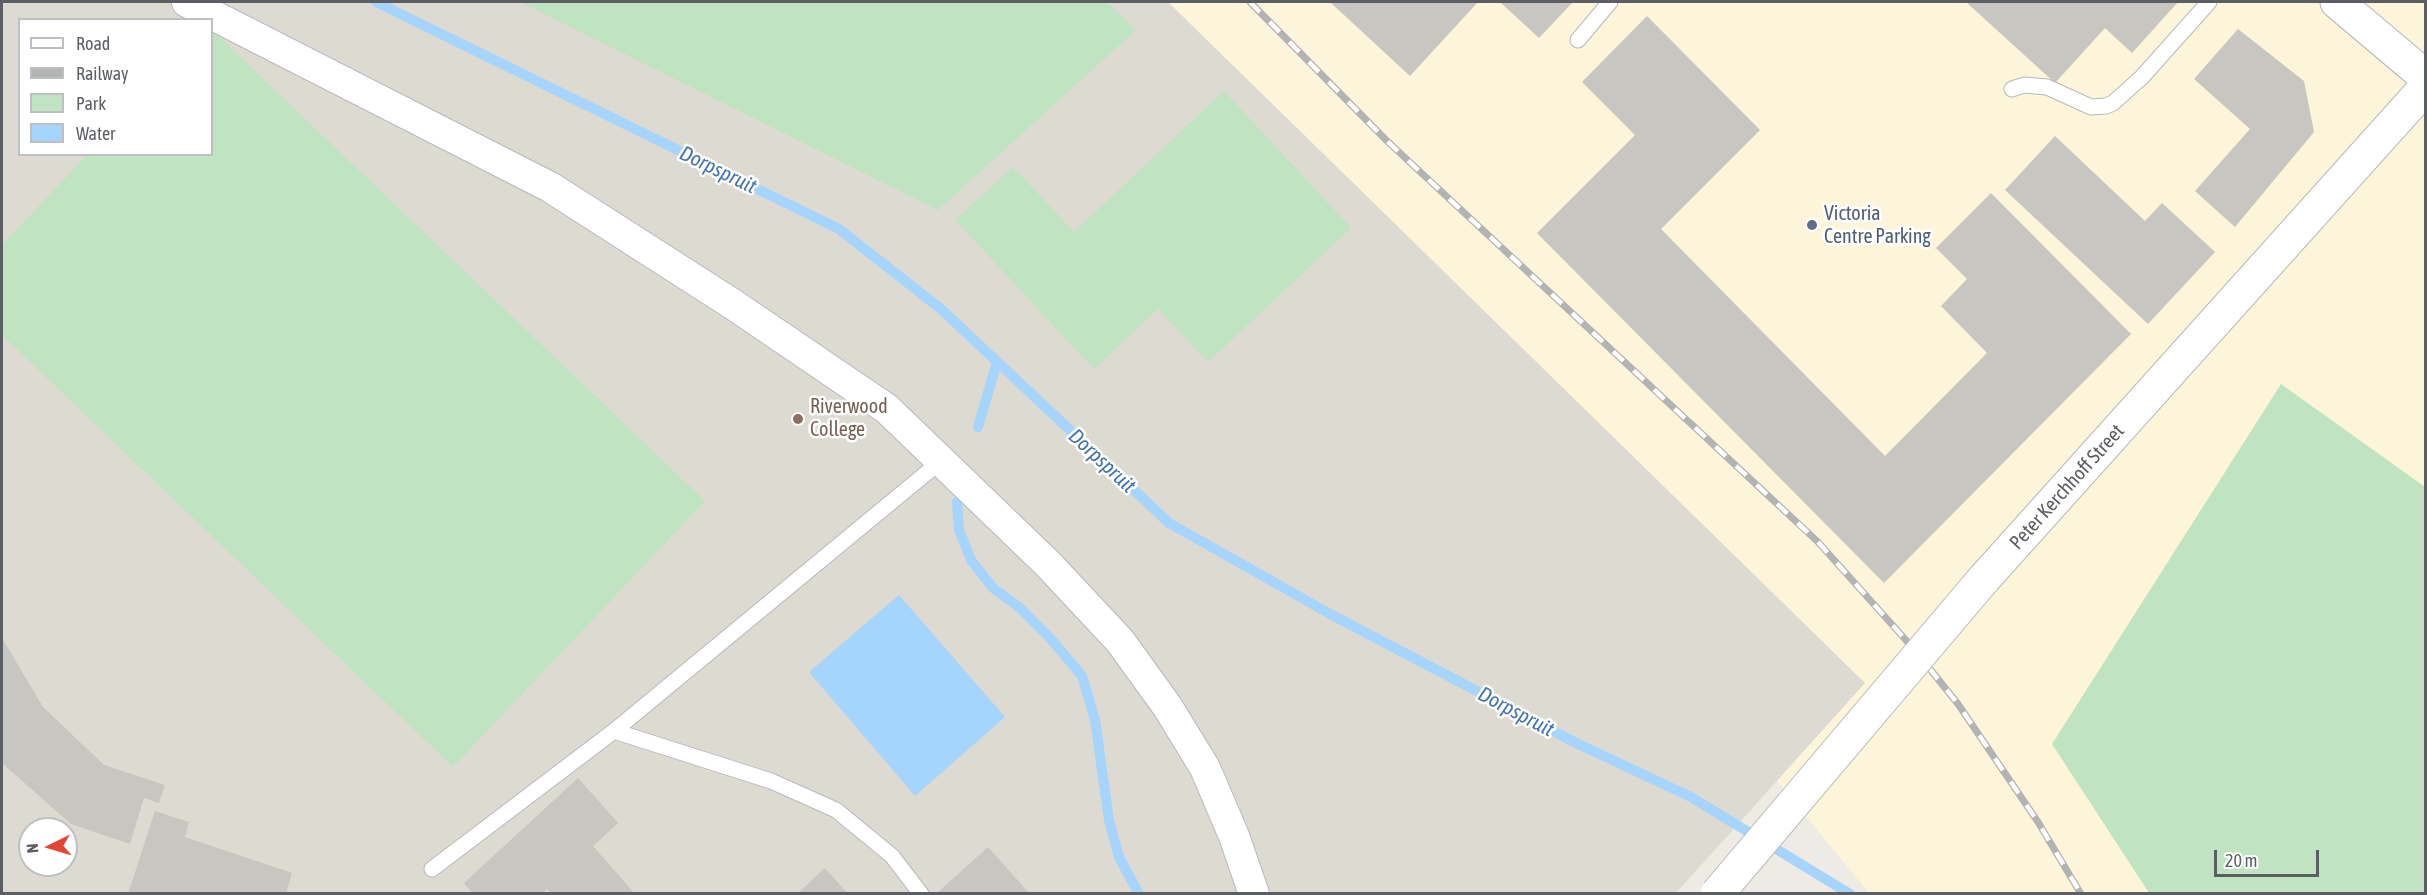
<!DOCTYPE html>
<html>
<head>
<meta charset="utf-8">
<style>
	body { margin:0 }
	#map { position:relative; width:2427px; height:895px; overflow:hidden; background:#edebe3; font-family:"Asap Condensed",sans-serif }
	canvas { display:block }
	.frame { position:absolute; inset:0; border:3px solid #5b5f63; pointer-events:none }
	.legend { position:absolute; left:18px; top:18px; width:195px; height:138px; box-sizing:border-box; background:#fff; border:2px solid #bdbfc1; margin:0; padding:8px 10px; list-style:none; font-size:18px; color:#5b5f63 }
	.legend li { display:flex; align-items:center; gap:12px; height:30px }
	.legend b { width:30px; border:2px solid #bdbfc1 }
	.north { position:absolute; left:18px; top:817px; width:60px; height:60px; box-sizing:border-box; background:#fff; border:2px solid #bdbfc1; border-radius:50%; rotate:265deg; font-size:16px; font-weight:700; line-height:24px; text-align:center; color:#5b5f63 }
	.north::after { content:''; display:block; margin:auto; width:21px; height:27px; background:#e34534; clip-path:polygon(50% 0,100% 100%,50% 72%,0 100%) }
	.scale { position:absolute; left:2214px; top:850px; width:105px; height:27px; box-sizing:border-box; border:3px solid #5b5f63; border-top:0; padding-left:8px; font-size:18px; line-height:21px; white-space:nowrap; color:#5b5f63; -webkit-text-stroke:4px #fff; paint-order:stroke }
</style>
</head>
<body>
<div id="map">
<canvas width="2427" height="895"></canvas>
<div class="frame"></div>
<ul class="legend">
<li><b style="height:8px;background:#fff"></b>Road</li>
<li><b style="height:8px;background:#b2b3b3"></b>Railway</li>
<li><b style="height:16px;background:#c0e4c1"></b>Park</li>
<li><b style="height:16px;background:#a5d4fc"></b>Water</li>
</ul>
<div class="north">N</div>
<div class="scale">20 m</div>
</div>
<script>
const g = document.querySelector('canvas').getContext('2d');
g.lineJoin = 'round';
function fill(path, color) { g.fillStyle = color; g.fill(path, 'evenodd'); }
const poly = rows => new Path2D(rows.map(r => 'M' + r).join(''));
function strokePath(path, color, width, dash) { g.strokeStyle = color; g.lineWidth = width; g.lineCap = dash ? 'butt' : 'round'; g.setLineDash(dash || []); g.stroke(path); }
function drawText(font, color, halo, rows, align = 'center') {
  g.font = font + ' "Asap Condensed",sans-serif'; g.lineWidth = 5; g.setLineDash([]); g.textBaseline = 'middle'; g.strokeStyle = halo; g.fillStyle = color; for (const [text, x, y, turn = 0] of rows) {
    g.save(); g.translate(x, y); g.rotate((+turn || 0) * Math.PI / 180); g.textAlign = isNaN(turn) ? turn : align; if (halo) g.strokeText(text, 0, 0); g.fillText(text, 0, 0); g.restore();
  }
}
fill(poly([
	[1137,2,2425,2,2425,893,1869,893]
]), '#fcf5d9');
fill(poly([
	[2,2,1168,2,1865,683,1676,893,2,894],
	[20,20,212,20,212,154,20,154],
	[30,829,66,829,66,865,30,865]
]), '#dddad1');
fill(poly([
	[520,2,1107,2,1136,30,938,210],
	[212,30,705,501,453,767,2,335,2,245,87,155,212,154],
	[1224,91,1351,228,1208,362,1158,309,1094,369,955,220,1013,167,1074,232],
	[2281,384,2425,487,2425,893,2149,893,2052,744]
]), '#c0e4c1');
fill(poly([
	[899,595,1005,717,915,796,809,672]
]), '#a5d4fc');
strokePath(poly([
	[376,2,839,229,941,309,1169,523,1332,615,1576,743,1691,797,1850,894],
	[978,427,997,362],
	[957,502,959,530,971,560,993,588,1019,607,1051,639,1082,676,1095,720,1109,820,1119,857,1139,894]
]), '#a5d4fc', 10);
fill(poly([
	[1330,2,1478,2,1410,76],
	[1500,2,1573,2,1539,38],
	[1966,2,2178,2,2132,53,2105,28,2055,83],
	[1647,16,1760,130,1661,229,1885,456,1987,353,1941,306,1967,279,1936,248,1991,193,2131,334,1884,583,1537,233,1635,135,1582,82],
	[2238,29,2304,81,2314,132,2235,227,2195,191,2250,129,2194,79],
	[2055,136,2145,221,2162,203,2215,252,2148,324,2005,190],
	[2,638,43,707,104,765,165,785,159,803,144,798,130,844,71,824,2,763],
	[578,778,618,823,593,846,635,894,551,894,547,889,542,894,473,894,464,883],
	[155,811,189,822,185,837,292,873,286,894,128,894],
	[988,847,1030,894,936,894],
	[825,868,848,894,797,894]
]), '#c8c6c0');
const service = poly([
	[1578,40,1610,2],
	[2012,89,2024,85,2047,87,2091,107,2106,106,2113,103,2142,77,2209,2],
	[614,731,771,781,836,810,892,856,921,894],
	[432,869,614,731,941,461]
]);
const minor = poly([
	[187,2,550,187,734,305,887,409,1048,564,1120,641,1167,706,1205,768,1234,836,1254,894]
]);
const tertiary = poly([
	[1982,581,2426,87]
]);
const secondary = poly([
	[2337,2,2426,77]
]);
strokePath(service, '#b6b9bd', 17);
strokePath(minor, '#b6b9bd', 32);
strokePath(tertiary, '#b6b9bd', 35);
strokePath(secondary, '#b5b8bd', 35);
strokePath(service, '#fff', 15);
strokePath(minor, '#fff', 30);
strokePath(tertiary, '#fff', 33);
strokePath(secondary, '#fff', 33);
const rail = poly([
	[1250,2,1386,140,1818,542,1913,648,1958,704,2038,822,2081,894]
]);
strokePath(rail, '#b2b3b3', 7);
strokePath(rail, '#fff', 4.5, [14]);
const tertiaryBridge = poly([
	[1717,894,1982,581]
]);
strokePath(tertiaryBridge, '#b6b9bd', 35, []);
strokePath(tertiaryBridge, '#fff', 33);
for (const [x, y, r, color] of [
	[1812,225,6,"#5c6f8a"],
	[798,419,6,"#8d6e63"]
]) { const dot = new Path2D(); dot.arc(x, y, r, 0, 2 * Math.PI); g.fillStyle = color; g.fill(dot); strokePath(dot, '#fff', 2); }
drawText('20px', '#4e5e75', '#fff', [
	["Victoria",1824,214],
	["Centre Parking",1824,237]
], 'left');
drawText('20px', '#785e54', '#fff', [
	["Riverwood",810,407],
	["College",810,430]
], 'left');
drawText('20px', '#5b5f63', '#fff', [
	["Peter Kerchhoff Street",2067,487,-48]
]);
drawText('italic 21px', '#4274ad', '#fff', [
	["Dorpspruit",718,170,26],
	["Dorpspruit",1102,461,43],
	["Dorpspruit",1516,712,28]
]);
</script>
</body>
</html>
